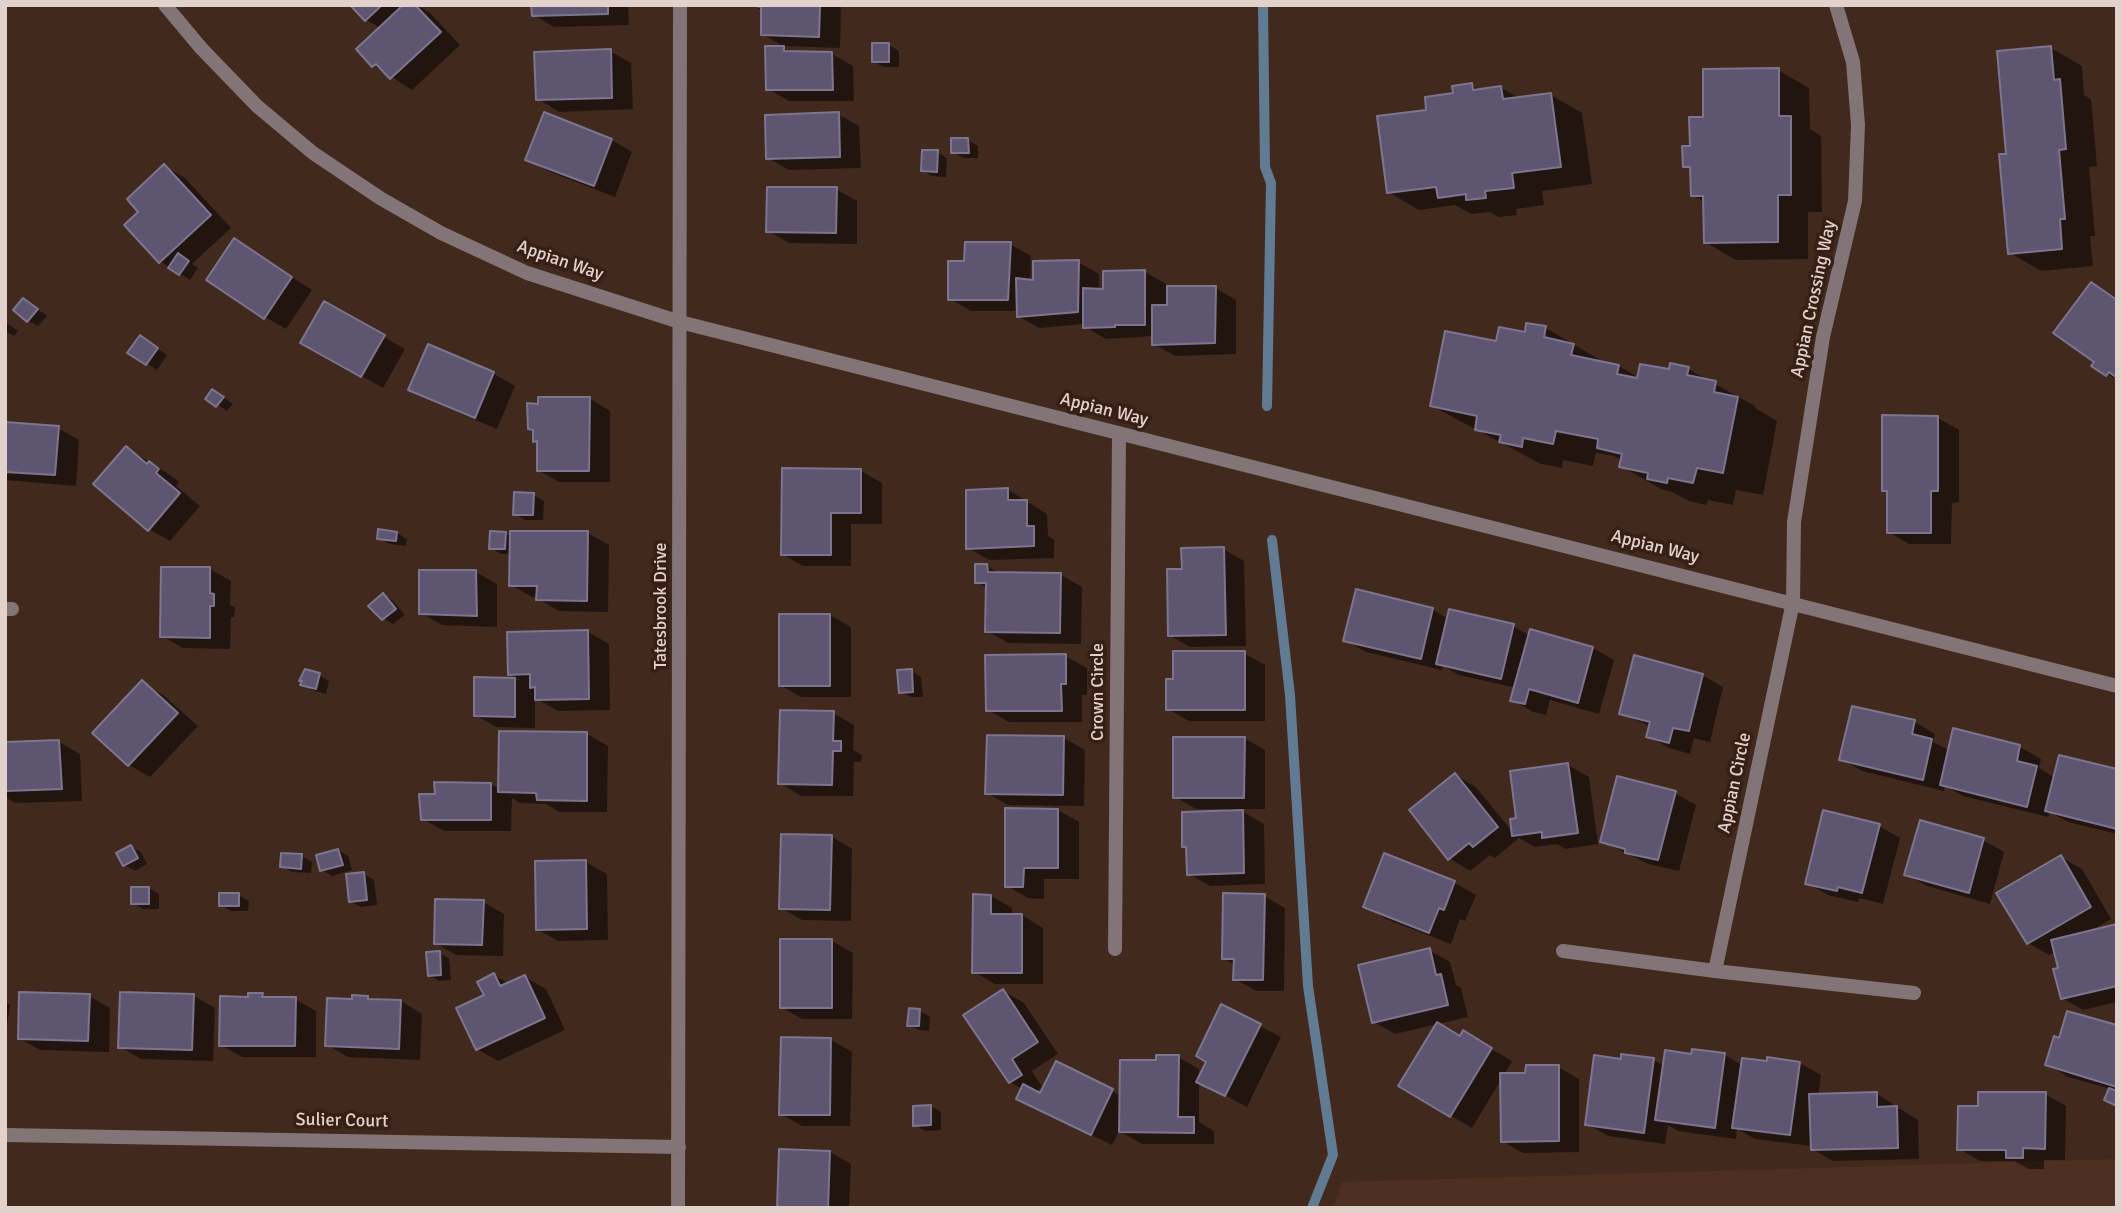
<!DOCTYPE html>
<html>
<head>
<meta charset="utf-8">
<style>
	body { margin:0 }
	#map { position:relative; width:2122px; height:1213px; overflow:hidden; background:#41291e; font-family:Signika,sans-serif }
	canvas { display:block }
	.frame { position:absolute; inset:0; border:7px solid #e3d2cc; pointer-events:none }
</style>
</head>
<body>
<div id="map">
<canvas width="2122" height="1213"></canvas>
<div class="frame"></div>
</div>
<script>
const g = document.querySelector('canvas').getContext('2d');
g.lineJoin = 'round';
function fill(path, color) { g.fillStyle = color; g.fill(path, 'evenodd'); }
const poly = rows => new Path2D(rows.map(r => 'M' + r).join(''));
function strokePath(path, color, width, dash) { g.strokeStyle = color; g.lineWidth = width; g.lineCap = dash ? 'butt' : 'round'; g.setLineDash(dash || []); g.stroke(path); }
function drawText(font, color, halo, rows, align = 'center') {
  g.font = font + ' Signika,sans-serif'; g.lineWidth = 7; g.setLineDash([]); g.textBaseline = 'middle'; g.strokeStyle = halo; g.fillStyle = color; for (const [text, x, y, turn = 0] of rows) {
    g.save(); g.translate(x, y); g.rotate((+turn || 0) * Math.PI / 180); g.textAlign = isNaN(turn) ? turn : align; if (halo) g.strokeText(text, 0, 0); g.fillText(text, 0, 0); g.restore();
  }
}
fill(poly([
	[2117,1159,2117,1208,1333,1208,1342,1182]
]), '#4e2f22');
fill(poly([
	[352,5,416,5,430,13,460,45,412,90,373,65,381,28,366,20],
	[533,5,628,5,629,25,554,27,533,15],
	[752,5,841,5,840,48,783,46,762,34,763,11],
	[889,45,899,51,899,67,883,67,873,61],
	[783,48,793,53,832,54,853,66,854,101,789,101,768,89],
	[2051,48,2082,66,2084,95,2091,99,2097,166,2089,167,2095,236,2090,236,2093,266,2041,271,2010,253,2008,155],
	[610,51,631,63,633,109,559,112,538,99],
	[1778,70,1809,88,1810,129,1821,136,1822,212,1808,212,1808,259,1736,260,1705,242,1705,202,1692,195,1692,170,1684,166,1704,119],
	[1471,85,1481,91,1500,87,1519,98,1551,95,1582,113,1592,184,1542,191,1544,205,1516,209,1517,215,1499,217,1490,212,1471,214,1455,205,1419,210,1388,192,1428,111],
	[545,114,612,140,632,152,615,197,548,171,527,159],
	[838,114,859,126,861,168,789,170,768,158],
	[968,140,978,146,978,158,963,158,953,152],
	[937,152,947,158,946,177,932,176,922,171],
	[164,166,185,178,231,228,192,264,198,268,190,280,161,262,126,225,141,212],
	[836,189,857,201,857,244,789,243,768,231],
	[234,240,312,290,286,329,265,317],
	[1010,244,1031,256,1030,281,1078,262,1099,274,1099,290,1105,290,1145,272,1166,284,1166,288,1215,288,1236,300,1236,354,1175,356,1154,344,1154,336,1106,339,1085,327,1085,324,1039,328,1018,316,1018,311,971,311,950,299,965,263],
	[2092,284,2117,298,2117,380,2094,365,2096,362],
	[324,303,405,349,383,388,302,342],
	[33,306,47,316,38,326,28,321],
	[5,322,18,331,14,336,5,331],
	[1528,325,1546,328,1605,363,1619,366,1639,378,1688,369,1755,406,1755,408,1777,421,1763,495,1736,490,1733,505,1708,500,1706,505,1689,501,1672,492,1661,489,1621,466,1622,461,1614,456,1596,453,1593,466,1563,460,1562,468,1541,464,1432,406,1497,343,1526,334],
	[150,343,167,355,157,370,130,352],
	[428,346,494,374,515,386,497,429,431,401,410,389],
	[223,397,233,404,227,411,208,398],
	[589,398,610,411,610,482,559,482,538,470,539,443,535,441,535,431,529,428],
	[1884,417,1938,418,1959,430,1959,502,1952,503,1951,544,1909,544,1888,532,1889,493,1884,490],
	[5,424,58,428,79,440,76,486,5,480],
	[127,448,170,475,179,482,176,486,200,506,170,541,149,529],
	[783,470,861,471,882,483,882,524,851,524,851,566,803,566,782,554],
	[1007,489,1047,514,1048,536,1054,540,1054,558,989,560,968,548],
	[533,495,544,501,543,520,525,520,515,514],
	[397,533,407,539,406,546,389,544,379,538],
	[505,533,511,537,588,533,609,545,608,612,559,611,538,599,538,597,532,597,511,585,511,554,501,554,491,548],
	[1223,549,1244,561,1246,646,1190,647,1169,635,1184,571],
	[987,566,1000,574,1061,575,1082,587,1081,644,1008,643,987,631,987,588,977,582],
	[210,569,231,581,230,605,235,607,234,617,231,617,230,649,183,648,162,636],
	[476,572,497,584,497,627,442,625,421,613],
	[383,595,393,601,405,615,393,624,383,618],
	[1432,609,1448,619,1513,626,1530,636,1531,631,1593,648,1614,660,1599,714,1550,700,1546,715,1533,712,1512,700,1516,688,1459,675,1443,666,1442,670,1366,652,1345,640],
	[830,615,851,627,851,697,801,697,780,685,780,616],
	[588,632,609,644,610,710,558,711,535,698,535,728,496,727,475,715,476,679,520,680,510,674],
	[1244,653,1265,665,1265,721,1189,721,1168,709],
	[1065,656,1087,668,1087,695,1082,695,1082,722,1009,722,988,710],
	[911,671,921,677,923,697,911,697,901,692],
	[319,675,329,681,326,694,312,690,302,684],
	[1702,675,1723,687,1710,742,1694,738,1690,754,1669,748,1648,736,1651,727,1621,713],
	[142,683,163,695,198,726,150,777,129,765,95,733],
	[833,713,854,725,853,750,862,755,861,762,854,762,853,796,801,796,780,783],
	[1915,722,1935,734,1933,742,1950,751,1955,731,2020,747,2041,759,2039,768,2055,778,2117,771,2117,834,2068,822,2050,812,2048,817,1963,796,1945,786,1944,791,1862,771,1841,759],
	[587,734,608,746,607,812,559,812,546,804,520,803,512,798,511,831,444,831,423,819,437,796,491,784,499,789],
	[1064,738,1085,750,1084,806,1008,805,987,793],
	[1244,738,1265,750,1265,809,1238,809,1264,824,1265,884,1210,886,1189,874,1188,849,1184,846,1226,812,1226,809,1196,809,1175,797],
	[59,742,80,754,82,801,15,803,5,797,5,744],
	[1568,765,1589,777,1598,844,1565,849,1557,844,1535,847,1519,838,1495,858,1490,855,1470,871,1449,858,1455,775,1476,787,1514,834,1518,819],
	[1675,793,1696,805,1679,871,1648,864,1602,841],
	[1058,810,1079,822,1079,879,1044,879,1044,899,1028,898,1007,886],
	[1879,826,1900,838,1883,904,1859,898,1858,902,1828,895,1807,883],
	[831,836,852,849,851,921,802,920,781,908],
	[1983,840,2004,852,1990,904,1927,886,1906,874],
	[131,847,141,852,147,864,135,871,125,865],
	[338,850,348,856,352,870,332,876,322,870],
	[302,856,312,862,311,873,292,872,282,866],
	[1385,856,1455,883,1476,895,1465,921,1460,919,1451,944,1386,919,1365,906],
	[2061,857,2082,869,2111,919,2091,931,2117,925,2117,1002,2083,1010,2062,998,2061,969,2056,951,2049,955,2028,943],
	[586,862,607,874,608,940,558,941,537,929],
	[364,874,374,880,377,905,361,907,350,901],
	[149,888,159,894,159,909,143,909,133,903,133,889],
	[238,895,249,901,248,911,231,911,221,905],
	[991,896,1012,908,1012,915,1022,915,1043,928,1043,984,995,984,974,972],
	[1264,896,1285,908,1284,991,1256,991,1235,979,1235,965,1223,958],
	[483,902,504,914,503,956,456,955,435,943],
	[832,941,853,953,852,1019,802,1019,781,1007],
	[1429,950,1450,962,1456,985,1461,988,1468,1017,1395,1034,1374,1022],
	[439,953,449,958,451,980,439,981,429,975],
	[494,975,509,984,525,977,546,989,565,1030,498,1061,477,1049,486,996],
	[1003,991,1024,1003,1058,1054,1032,1071,1042,1087,1035,1092,1041,1095,1112,1091,1121,1096,1158,1062,1178,1057,1199,1069,1199,1079,1208,1062,1222,1006,1281,1037,1247,1107,1199,1081,1199,1122,1214,1131,1214,1144,1142,1144,1119,1131,1112,1145,1039,1110,1022,1089,1010,1082],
	[122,994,194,996,215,1008,213,1061,141,1059,120,1047],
	[262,995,269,999,295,999,316,1011,316,1057,242,1057,221,1045],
	[89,996,110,1008,109,1052,40,1050,19,1038],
	[367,998,372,1000,401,1001,422,1014,420,1060,348,1057,327,1045,353,1001],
	[5,1002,10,1005,5,1041],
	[920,1011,930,1017,929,1031,919,1030,909,1025],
	[2117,1027,2117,1106,2111,1089,2068,1077,2047,1064,2060,1040],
	[1464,1033,1512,1061,1504,1075,1527,1075,1558,1067,1579,1079,1579,1152,1523,1153,1502,1141,1502,1078,1472,1128,1400,1086,1461,1038],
	[831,1040,852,1052,850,1126,802,1126,781,1114],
	[1725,1055,1742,1065,1800,1063,1821,1075,1818,1096,1877,1094,1918,1120,1919,1159,1833,1161,1812,1149,1812,1146,1755,1139,1737,1129,1736,1139,1678,1131,1668,1125,1665,1144,1608,1136,1587,1124,1622,1061,1654,1060,1664,1066,1693,1056],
	[2045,1094,2066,1106,2065,1160,2044,1160,2044,1169,2029,1169,2014,1161,1980,1161,1959,1149,1980,1108],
	[931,1106,941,1112,941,1130,925,1131,915,1125],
	[830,1152,851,1164,849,1208,779,1208]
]), '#0007');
strokePath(poly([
	[1263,5,1265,167,1271,183,1267,406],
	[1272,540,1290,695,1308,986,1333,1155,1312,1208]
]), '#617b92', 10);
const building = poly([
	[350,5,382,5,365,21,350,5],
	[403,5,415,5,441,32,390,79,376,64,372,67,356,49,403,5],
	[531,5,608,5,608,14,532,16,531,5],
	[751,5,820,5,819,37,761,35,761,7,751,5],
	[872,43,889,43,889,62,872,62,872,43],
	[765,46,784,46,784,51,832,52,833,90,766,90,765,46],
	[2051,46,2054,80,2060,79,2066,149,2059,150,2065,219,2060,219,2062,249,2008,254,1999,154,2006,154,1997,51,2051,46],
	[611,49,612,98,536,100,534,52,611,49],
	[1779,68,1779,116,1791,116,1791,195,1778,195,1778,242,1704,243,1703,196,1691,196,1690,167,1683,167,1682,146,1690,146,1689,117,1703,117,1703,69,1779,68],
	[1472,83,1473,90,1501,86,1503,99,1551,93,1561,167,1512,173,1514,188,1485,191,1486,198,1466,200,1466,194,1438,198,1436,187,1387,193,1377,116,1426,110,1425,97,1453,93,1452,86,1472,83],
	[544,112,612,139,594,186,525,160,544,112],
	[839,112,840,157,766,159,765,115,839,112],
	[951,138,968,138,969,153,951,153,951,138],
	[922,150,938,150,937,172,921,171,922,150],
	[164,164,211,215,159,263,124,225,138,212,127,199,164,164],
	[767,187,837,187,836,233,766,232,767,187],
	[234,238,292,277,264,319,206,280,234,238],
	[965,242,1011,242,1008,300,948,300,948,261,964,261,965,242],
	[178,253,189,261,179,275,168,268,178,253],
	[1079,260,1078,312,1017,317,1016,278,1033,280,1033,261,1079,260],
	[1145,270,1145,325,1115,325,1115,327,1083,328,1083,288,1103,289,1103,271,1145,270],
	[2091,282,2117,300,2117,378,2109,372,2106,376,2091,366,2094,362,2053,333,2091,282],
	[1167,286,1216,286,1215,343,1152,345,1152,305,1167,305,1167,286],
	[23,298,38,309,27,322,13,310,23,298],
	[324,301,385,335,361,377,300,343,324,301],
	[1526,323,1546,326,1544,337,1574,344,1571,355,1619,365,1617,374,1637,378,1640,364,1669,369,1670,363,1689,367,1687,375,1716,381,1714,392,1738,397,1723,473,1697,468,1693,483,1668,478,1667,483,1647,479,1648,473,1619,467,1622,454,1597,448,1598,439,1556,431,1553,444,1523,438,1522,447,1499,442,1501,435,1475,430,1477,416,1430,406,1445,331,1496,341,1499,327,1525,332,1526,323],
	[140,335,158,348,146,365,127,353,140,335],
	[428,344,494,372,475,418,408,390,428,344],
	[212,389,224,397,216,407,205,399,212,389],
	[538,397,590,397,589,471,537,471,537,441,533,442,533,430,528,429,527,403,538,404,538,397],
	[1882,415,1938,416,1938,491,1931,491,1931,533,1887,533,1887,491,1882,491,1882,415],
	[5,422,59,426,55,475,5,472,5,422],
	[126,446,147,464,149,461,159,469,156,473,180,493,148,531,93,484,126,446],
	[782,468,861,469,861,513,831,513,831,555,781,555,782,468],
	[1008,488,1008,500,1027,500,1027,526,1034,526,1034,546,966,549,966,490,1008,488],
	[514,492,534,493,533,515,513,515,514,492],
	[378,529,397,532,396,541,377,539,378,529],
	[490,531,506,532,505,549,489,549,490,531],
	[510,531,588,531,587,601,536,600,537,586,509,586,510,531],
	[1224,547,1226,635,1168,636,1167,569,1182,569,1181,548,1224,547],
	[975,564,987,564,988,572,1061,573,1060,633,985,632,986,583,975,583,975,564],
	[161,567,210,567,210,593,214,594,214,606,210,606,210,638,160,637,161,567],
	[419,570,476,570,477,616,419,614,419,570],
	[1356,589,1433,608,1421,659,1343,641,1356,589],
	[383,593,396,609,382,620,368,606,383,593],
	[1449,609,1514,624,1501,679,1436,664,1449,609],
	[779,614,830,614,830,686,779,686,779,614],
	[1530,629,1593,647,1578,703,1529,689,1525,704,1510,701,1530,629],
	[588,630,589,699,535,700,535,687,530,688,530,674,508,675,507,632,588,630],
	[1173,651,1245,651,1245,710,1166,710,1166,679,1173,679,1173,651],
	[1066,654,1066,684,1061,684,1062,711,986,711,985,655,1066,654],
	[1634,655,1703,674,1689,731,1673,728,1669,743,1646,737,1650,722,1619,714,1634,655],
	[305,669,320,673,316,689,300,685,302,681,299,681,305,669],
	[912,669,913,692,899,693,897,670,912,669],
	[474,677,515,678,515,717,474,716,474,677],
	[142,680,178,713,128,766,92,733,142,680],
	[1852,706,1915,720,1912,734,1932,739,1923,780,1839,760,1852,706],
	[780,710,834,711,833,741,841,741,841,751,833,751,832,785,778,784,780,710],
	[1953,728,2020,745,2017,761,2037,766,2027,807,1940,785,1953,728],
	[499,731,587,732,587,801,537,800,536,793,498,792,499,731],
	[987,735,1064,736,1063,795,985,794,987,735],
	[1173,737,1245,737,1244,798,1173,798,1173,737],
	[59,740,62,789,5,791,5,742,59,740],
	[2059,755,2117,769,2117,829,2045,811,2059,755],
	[1568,763,1578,833,1542,838,1542,832,1512,836,1510,819,1516,818,1510,771,1568,763],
	[1455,773,1498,827,1473,847,1469,843,1448,860,1409,810,1455,773],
	[1617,776,1676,791,1658,860,1625,853,1625,849,1600,842,1617,776],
	[434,782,491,783,491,820,421,820,419,794,435,794,434,782],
	[1005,808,1058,809,1058,868,1024,868,1023,887,1005,887,1005,808],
	[1243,810,1244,873,1187,875,1186,847,1182,847,1182,812,1243,810],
	[1823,810,1880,824,1862,893,1838,887,1837,891,1805,884,1823,810],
	[1920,820,1984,838,1969,893,1904,875,1920,820],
	[781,834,832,835,830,910,779,909,781,834],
	[131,845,138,858,123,866,116,853,131,845],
	[338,849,343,865,320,871,316,855,338,849],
	[281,853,302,854,301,869,280,867,281,853],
	[1384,853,1455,881,1444,910,1439,908,1429,933,1363,907,1384,853],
	[2061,855,2091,907,2027,944,1996,893,2061,855],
	[586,860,587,929,536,930,535,861,586,860],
	[364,872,367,900,349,902,346,874,364,872],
	[131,887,149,887,149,904,131,904,131,887],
	[219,893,239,893,239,906,219,906,219,893],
	[1223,893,1265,894,1263,980,1233,980,1234,959,1222,959,1223,893],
	[973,894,991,895,991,914,1022,914,1022,973,972,973,973,894],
	[435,899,484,900,482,945,434,944,435,899],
	[2117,924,2117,986,2061,999,2053,969,2058,968,2051,940,2117,924],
	[780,939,832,939,832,1008,780,1008,780,939],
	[1430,948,1436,975,1441,974,1448,1005,1372,1023,1358,965,1430,948],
	[440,951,441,975,428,976,426,952,440,951],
	[494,973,500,986,525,975,545,1018,476,1050,456,1008,484,995,477,982,494,973],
	[1003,989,1038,1042,1012,1059,1022,1075,1009,1083,963,1015,1003,989],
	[19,992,90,994,88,1041,18,1039,19,992],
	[120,992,194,994,192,1050,118,1048,120,992],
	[248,993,263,993,262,997,296,997,295,1046,219,1046,220,996,248,997,248,993],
	[352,995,368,996,368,999,401,1000,399,1049,325,1046,327,998,352,999,352,995],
	[1221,1004,1261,1024,1225,1096,1196,1082,1206,1062,1196,1056,1221,1004],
	[909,1008,920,1009,919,1026,907,1026,909,1008],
	[2067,1011,2117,1025,2117,1087,2045,1065,2054,1036,2059,1038,2067,1011],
	[1437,1022,1460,1036,1463,1030,1492,1048,1450,1117,1398,1086,1437,1022],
	[781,1037,831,1038,830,1115,779,1115,781,1037],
	[1692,1049,1725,1053,1715,1128,1655,1120,1665,1050,1691,1054,1692,1049],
	[1621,1054,1654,1058,1644,1133,1585,1125,1594,1055,1621,1059,1621,1054],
	[1156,1055,1179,1055,1178,1117,1194,1117,1194,1133,1119,1132,1120,1060,1156,1060,1156,1055],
	[1767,1057,1800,1062,1790,1135,1732,1128,1742,1058,1767,1061,1767,1057],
	[1056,1061,1113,1089,1091,1135,1016,1099,1023,1084,1040,1093,1056,1061],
	[1526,1065,1559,1065,1559,1141,1501,1142,1500,1073,1525,1073,1526,1065],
	[2109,1088,2117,1091,2117,1106,2104,1100,2109,1088],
	[1877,1092,1877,1107,1897,1106,1898,1148,1811,1150,1809,1094,1877,1092],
	[1978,1092,2046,1092,2045,1149,2023,1148,2023,1158,2006,1158,2006,1150,1957,1150,1958,1106,1978,1106,1978,1092],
	[931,1105,931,1125,913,1126,913,1106,931,1105],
	[779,1149,830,1151,828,1208,777,1208,779,1149]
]);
fill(building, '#5e5571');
strokePath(building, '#7d758f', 2);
strokePath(poly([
	[5,609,12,609],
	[1115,949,1119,434],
	[1563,951,1715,971,1914,993],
	[1715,971,1793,602,1794,522,1823,337,1855,201,1858,125,1853,62,1836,5],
	[5,1135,679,1147],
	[678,1208,680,5]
]), '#837477', 14);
strokePath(poly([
	[165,5,201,48,257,106,313,153,380,198,441,233,527,273,680,322,2117,686]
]), '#837477', 14);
drawText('18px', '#e3d2cc', '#371f15', [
	["Appian Way",560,261,19],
	["Appian Crossing Way",1814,299,-78],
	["Appian Way",1104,410,14],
	["Appian Way",1655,547,14],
	["Tatesbrook Drive",661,606,-90],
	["Crown Circle",1098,692,-90],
	["Appian Circle",1735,783,-78],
	["Sulier Court",342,1121,1]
]);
</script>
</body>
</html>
